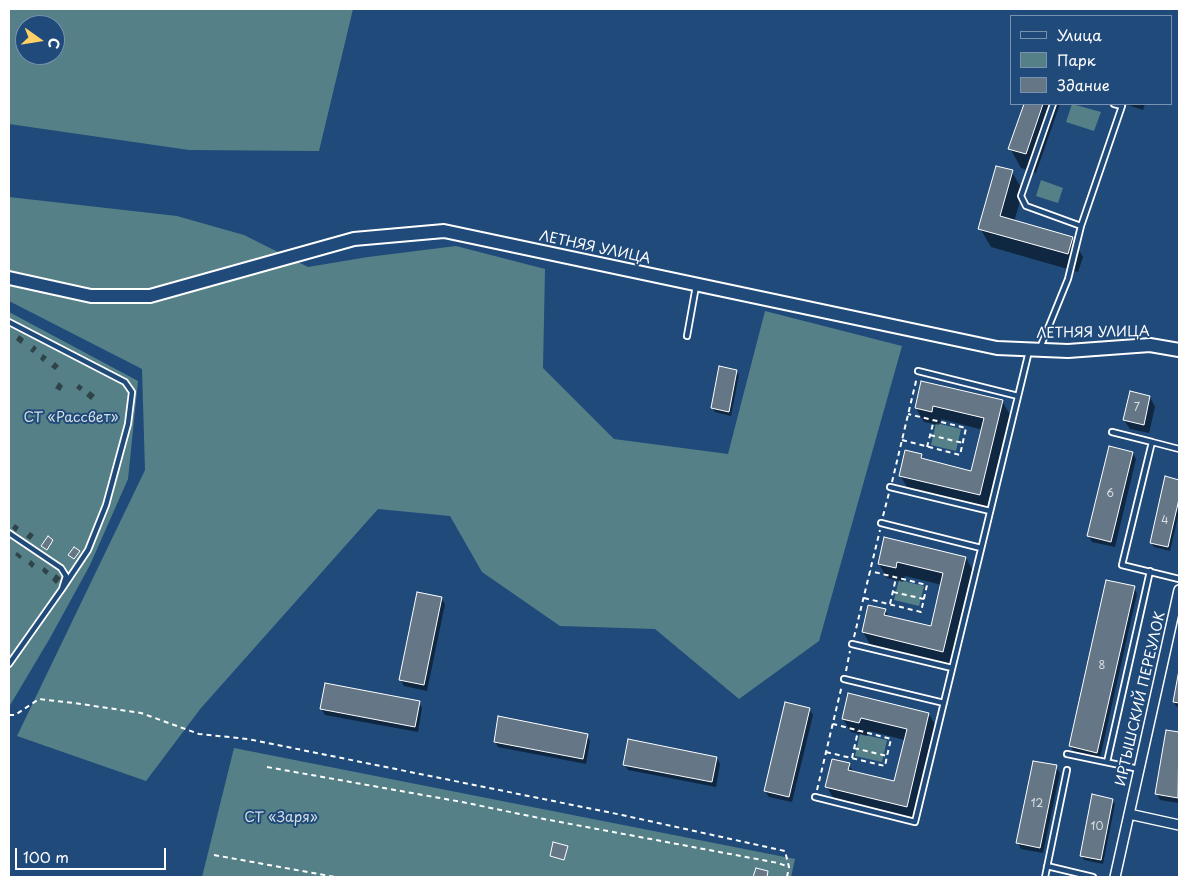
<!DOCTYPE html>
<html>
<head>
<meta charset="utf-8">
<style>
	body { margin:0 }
	#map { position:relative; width:1188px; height:886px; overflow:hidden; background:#1f4a7a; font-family:"Playpen Sans",sans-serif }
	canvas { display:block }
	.frame { position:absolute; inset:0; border:10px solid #fff; pointer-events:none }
	.legend { position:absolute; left:1010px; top:15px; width:162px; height:90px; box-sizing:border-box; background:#1f4a7a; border:1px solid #7992af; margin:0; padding:6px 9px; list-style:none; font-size:15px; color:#fff }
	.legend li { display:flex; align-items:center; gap:10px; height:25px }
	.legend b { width:25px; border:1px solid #7992af }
	.north { position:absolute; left:15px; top:15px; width:50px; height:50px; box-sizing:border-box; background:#1f4a7a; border:1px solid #7992af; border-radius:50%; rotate:103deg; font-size:14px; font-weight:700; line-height:20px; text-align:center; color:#fff }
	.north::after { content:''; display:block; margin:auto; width:18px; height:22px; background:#ffd166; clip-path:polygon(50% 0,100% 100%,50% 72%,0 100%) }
	.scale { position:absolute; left:15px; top:848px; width:151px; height:22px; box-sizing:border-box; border:2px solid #fff; border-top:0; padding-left:6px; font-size:15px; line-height:18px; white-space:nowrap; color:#fff; -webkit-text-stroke:4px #1f4a7a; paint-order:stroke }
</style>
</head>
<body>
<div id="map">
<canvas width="1188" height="886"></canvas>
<div class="frame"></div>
<ul class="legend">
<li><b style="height:6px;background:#1f4a7a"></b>Улица</li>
<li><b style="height:14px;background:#568087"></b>Парк</li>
<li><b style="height:14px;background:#657786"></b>Здание</li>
</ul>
<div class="north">С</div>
<div class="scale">100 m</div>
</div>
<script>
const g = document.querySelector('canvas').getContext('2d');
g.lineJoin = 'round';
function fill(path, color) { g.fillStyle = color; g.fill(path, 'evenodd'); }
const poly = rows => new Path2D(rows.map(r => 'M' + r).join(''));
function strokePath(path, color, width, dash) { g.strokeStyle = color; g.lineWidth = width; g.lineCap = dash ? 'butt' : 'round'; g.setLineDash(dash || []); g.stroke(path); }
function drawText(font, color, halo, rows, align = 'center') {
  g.font = font + ' "Playpen Sans",sans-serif'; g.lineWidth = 4; g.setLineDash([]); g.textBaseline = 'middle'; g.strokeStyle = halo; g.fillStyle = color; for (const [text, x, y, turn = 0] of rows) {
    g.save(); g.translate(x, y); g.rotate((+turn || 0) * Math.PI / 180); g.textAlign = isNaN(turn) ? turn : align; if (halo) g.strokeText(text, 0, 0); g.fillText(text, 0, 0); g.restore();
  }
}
fill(poly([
	[9,9,353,9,319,151,189,150,9,124],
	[25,25,55,25,55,55,25,55],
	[1072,104,1101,112,1094,131,1066,122],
	[1041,180,1063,188,1058,203,1036,196],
	[9,197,177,216,244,235,308,267,368,257,456,246,545,269,543,368,614,439,728,454,765,311,902,346,819,641,739,699,655,629,560,626,482,572,450,516,378,509,201,708,146,781,17,736,145,470,142,369,9,301],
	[9,312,138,381,128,479,90,565,50,638,9,707],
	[936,423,961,429,956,451,931,445],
	[899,580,924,586,919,606,894,600],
	[860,734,887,740,882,762,855,756],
	[234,748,795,859,791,877,202,877]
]), '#568087');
fill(poly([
	[1025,104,1060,104,1036,173,1021,168,1010,148],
	[1125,104,1145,104,1143,110],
	[1012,172,1023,191,1014,222,1072,238,1083,257,1078,272,991,247,980,228],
	[19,335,24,339,21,344,16,340],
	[34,345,37,348,33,353,30,351],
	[43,354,47,357,43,362,40,359],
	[55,362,59,366,55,370,51,367],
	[736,371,739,375,731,416,715,412,712,408],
	[59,382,63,386,60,391,55,388],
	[922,382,1002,401,1010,415,987,509,908,489,900,475,921,455,924,460,972,472,983,430,941,419,939,425,924,422,916,408],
	[79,384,83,387,80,391,76,388],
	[90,391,95,395,91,400,86,396],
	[1150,397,1155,407,1149,433,1130,429,1124,420],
	[1133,453,1136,459,1115,547,1092,542,1088,535],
	[1166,478,1179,481,1179,512,1170,551,1154,547,1151,543],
	[15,524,19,527,16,532,12,528],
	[30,532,34,535,30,540,26,537],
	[885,539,966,558,974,572,951,665,871,646,863,632,885,610,889,617,932,627,942,585,905,576,903,582,887,578,879,564],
	[17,552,22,556,20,559,15,555],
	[31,560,35,564,32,568,28,564],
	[44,567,49,571,46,575,42,571],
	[56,574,61,578,56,584,52,580],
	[1134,587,1137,594,1100,758,1074,752,1071,746],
	[441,598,445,604,427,691,404,686,401,680],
	[1179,676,1179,707,1176,706,1174,702],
	[419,702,422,708,418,732,325,715,321,709],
	[809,709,813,715,792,802,769,797,765,791],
	[929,714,937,728,914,820,835,801,827,787,849,764,853,772,895,782,905,740,869,731,867,736,851,732,843,719],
	[1167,731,1179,733,1179,803,1160,800,1157,794],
	[587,735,590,741,586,764,498,747,495,741],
	[717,758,720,764,716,787,628,770,624,764],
	[1056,767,1060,773,1043,853,1021,849,1018,843],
	[1112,800,1115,804,1103,864,1084,860,1081,855]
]), '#0007');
const building = poly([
	[1024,104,1043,104,1026,154,1008,149,1024,104],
	[996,166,1013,170,1000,216,1073,237,1068,254,978,229,996,166],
	[719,366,737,370,729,412,711,408,719,366],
	[921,381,1003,400,980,495,899,476,905,450,922,454,921,458,971,471,984,418,933,406,932,412,915,408,921,381],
	[1130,391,1150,396,1144,425,1123,420,1130,391],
	[1109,446,1133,452,1111,542,1087,536,1109,446],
	[1165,476,1179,480,1179,499,1168,547,1150,543,1165,476],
	[48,536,53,540,47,550,41,546,48,536],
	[884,537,966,557,943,652,862,632,868,605,886,609,884,615,931,626,943,573,897,562,896,568,878,564,884,537],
	[74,547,80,551,74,559,68,555,74,547],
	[1106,580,1135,586,1097,753,1069,746,1106,580],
	[417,592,442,597,424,685,399,680,417,592],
	[1179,670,1179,703,1173,702,1179,670],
	[325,683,420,701,415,727,320,709,325,683],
	[848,693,929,713,907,807,825,787,832,759,850,763,848,770,894,781,907,729,861,718,859,723,842,719,848,693],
	[785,702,810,708,789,797,764,791,785,702],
	[498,716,588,734,583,759,494,742,498,716],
	[1166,730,1179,732,1178,798,1155,794,1166,730],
	[628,739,717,757,712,782,623,765,628,739],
	[1033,761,1057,765,1040,848,1016,843,1033,761],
	[1092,794,1113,799,1101,860,1080,856,1092,794],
	[553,842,568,846,564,860,550,856,553,842],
	[756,868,768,871,767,877,753,877,756,868]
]);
fill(building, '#657786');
strokePath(building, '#fff', 1);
const lane = poly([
	[1053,104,1021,196,1026,206,1081,226],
	[9,322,125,382,132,392,128,424,106,505,88,550,62,589],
	[687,336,696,286],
	[1040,348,1068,279,1081,226,1122,106,1114,104],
	[918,371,1018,396],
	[1112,432,1152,442],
	[1179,449,1152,442,1122,565,1179,579],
	[890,487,990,511],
	[881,523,981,548],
	[9,533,61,568,66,576,62,589,9,664],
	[852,644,952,668],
	[844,679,944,703],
	[1067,754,1139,769],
	[1107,762,1150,571],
	[815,797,915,822,1029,351],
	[1047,866,1093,877],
	[1045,877,1067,770]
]);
const street = poly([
	[1129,814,1179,825],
	[1115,877,1179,590]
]);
const secondary = poly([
	[9,278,91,296,150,296,354,239,444,231,997,348,1068,351,1150,345,1179,350]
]);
strokePath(lane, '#fff', 8);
strokePath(street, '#fff', 12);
strokePath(secondary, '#fff', 16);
strokePath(poly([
	[930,435,963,443],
	[902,440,960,455,966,428,908,414],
	[927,447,934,420],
	[892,482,917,377],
	[883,516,889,493],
	[893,592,924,599],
	[864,598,921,612,927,585,870,571],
	[890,604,896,578],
	[854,637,880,530],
	[846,671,850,651],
	[9,715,15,715,39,699,74,703,141,713,199,734,248,739,622,815,785,851,789,867,787,877],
	[854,748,887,756],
	[826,752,885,766,887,756,891,739,833,724],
	[852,758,858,731],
	[267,767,462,802,544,819,778,863,789,867],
	[817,790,842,685],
	[214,855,335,877]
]), '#fff', 2, [5, 4]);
strokePath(lane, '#1f4a7a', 4.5);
strokePath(street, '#1f4a7a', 9);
strokePath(secondary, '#1f4a7a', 12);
drawText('11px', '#d8dde1', null, [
	["7",1137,408],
	["6",1110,494],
	["4",1165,521],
	["8",1102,666],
	["12",1037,804],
	["10",1097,827]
]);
drawText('14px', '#fff', '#1f4a7a', [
	["ЛЕТНЯЯ УЛИЦА",595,248,12],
	["ЛЕТНЯЯ УЛИЦА",1093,333,-1],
	["ИРТЫШСКИЙ ПЕРЕУЛОК",1141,699,-77]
]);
drawText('14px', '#d5dfe1', '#1f4a7a', [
	["СТ «Рассвет»",71,418],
	["СТ «Заря»",281,818]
]);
</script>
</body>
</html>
